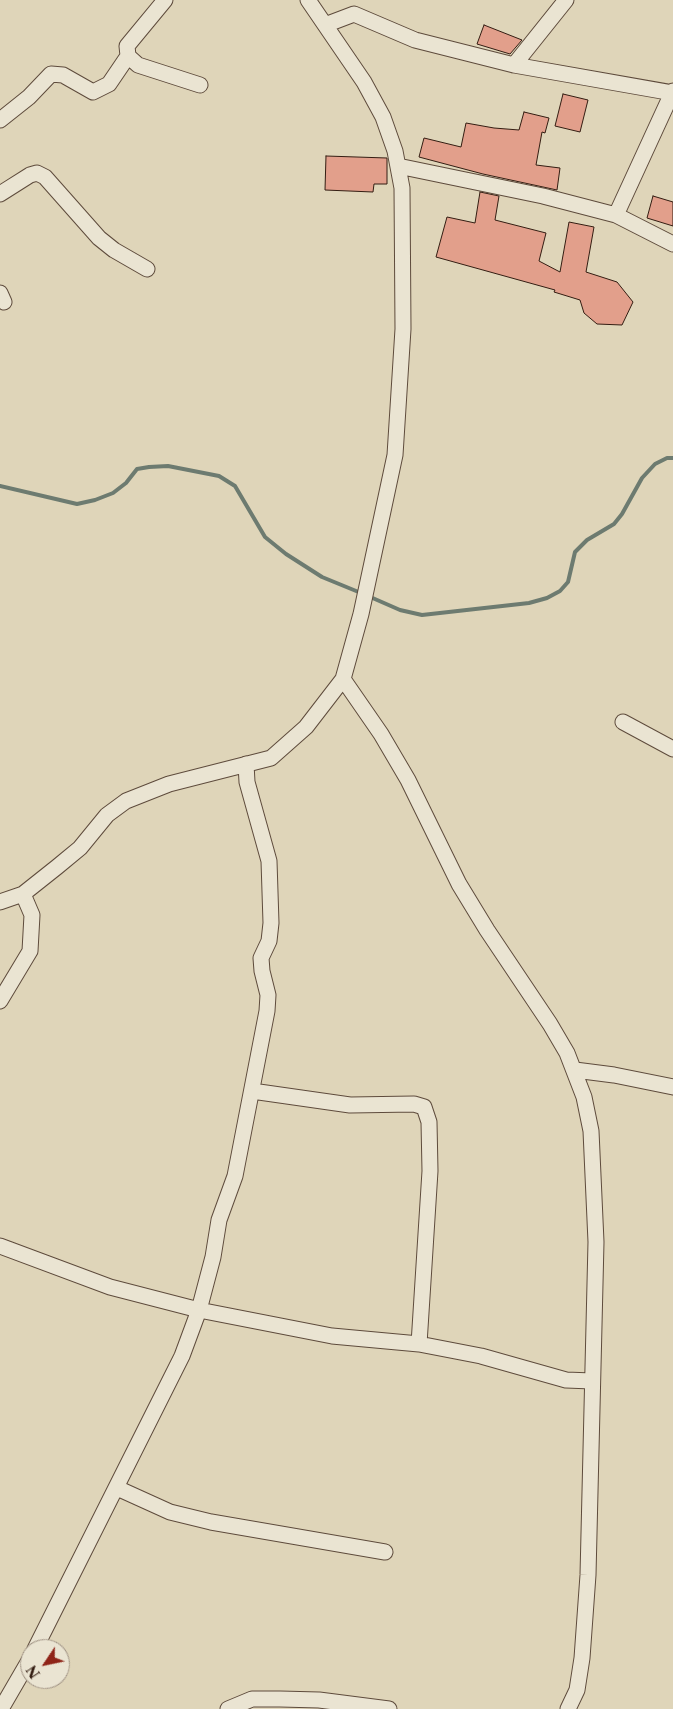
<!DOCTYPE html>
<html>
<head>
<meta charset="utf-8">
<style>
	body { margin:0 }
	#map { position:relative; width:673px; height:1709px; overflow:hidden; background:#dfd5b9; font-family:"Libre Caslon Text",serif }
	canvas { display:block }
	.north { position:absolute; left:20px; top:1639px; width:50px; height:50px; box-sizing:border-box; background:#eae4d2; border:1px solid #a19485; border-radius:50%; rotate:236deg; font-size:14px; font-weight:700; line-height:20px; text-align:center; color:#331d12 }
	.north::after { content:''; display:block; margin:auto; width:18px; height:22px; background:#8f2418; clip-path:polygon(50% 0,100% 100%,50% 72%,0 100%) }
</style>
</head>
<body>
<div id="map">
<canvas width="673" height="1709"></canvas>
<div class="north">N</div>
</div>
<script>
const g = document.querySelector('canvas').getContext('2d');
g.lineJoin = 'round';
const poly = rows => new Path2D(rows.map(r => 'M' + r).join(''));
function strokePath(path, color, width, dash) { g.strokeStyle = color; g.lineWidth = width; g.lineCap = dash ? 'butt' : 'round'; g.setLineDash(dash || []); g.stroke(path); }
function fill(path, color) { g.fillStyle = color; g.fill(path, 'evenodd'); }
strokePath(poly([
	[0,486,77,504,95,500,113,493,126,483,137,469,149,467,168,466,219,476,235,486,265,537,286,554,322,577,361,593],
	[368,596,400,610,422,615,529,603,547,598,560,591,568,582,575,552,587,540,614,524,622,514,642,478,655,464,667,458,673,458]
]), '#6d7b70', 4);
const building = poly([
	[484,25,522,40,510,54,477,44,484,25],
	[563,94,588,100,580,132,555,126,563,94],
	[524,112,549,118,545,133,542,132,536,165,560,168,557,190,483,174,419,157,424,138,461,147,466,123,494,128,519,130,524,112],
	[326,156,387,158,387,184,374,184,373,192,325,190,326,156],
	[480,192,499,196,495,220,546,233,539,261,560,272,569,222,594,227,586,272,617,282,633,302,622,325,597,324,584,313,580,300,554,292,555,290,436,257,447,217,475,223,480,192],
	[653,196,673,202,673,226,647,218,653,196]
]);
fill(building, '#e29f8b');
strokePath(building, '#331d12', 1);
const street = poly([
	[165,0,127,46,128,56,138,65,200,85],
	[325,25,354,14,415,40,514,65,673,93],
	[514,65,566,0],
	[0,120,29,97,51,74,63,75,93,92,109,84,128,56],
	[398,166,543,196,616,215,673,244],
	[0,194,30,175,37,173,45,177,99,238,114,250,147,269],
	[616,215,673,91],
	[0,293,4,302],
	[343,679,381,734,408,780,459,884,487,930,550,1024,567,1053,584,1097,591,1131,596,1242,588,1575,582,1658,577,1690,568,1709],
	[623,722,673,749],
	[0,902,23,894,57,867,80,848,107,815,126,801,169,784,271,758,306,727,343,679,361,614,395,455,403,329,402,188,395,151,383,117,364,82,308,0],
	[0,1001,30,951,32,915,23,894],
	[575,1070,614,1075,673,1087],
	[252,1091,350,1105,414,1104,424,1107,429,1122,430,1171,419,1344],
	[0,1246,110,1287,199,1310,332,1336,419,1344,481,1356,566,1380,592,1381],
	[117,1488,170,1512,211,1522,385,1552],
	[35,1649,182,1356,199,1310,213,1257,219,1220,235,1176,267,1011,268,995,262,971,261,958,269,941,271,923,269,861,247,782,246,764],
	[1,1709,30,1659],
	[228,1709,252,1699,280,1699,319,1700,389,1709]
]);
strokePath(street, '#5e4b3c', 17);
strokePath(street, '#eae4d2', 15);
</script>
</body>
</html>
